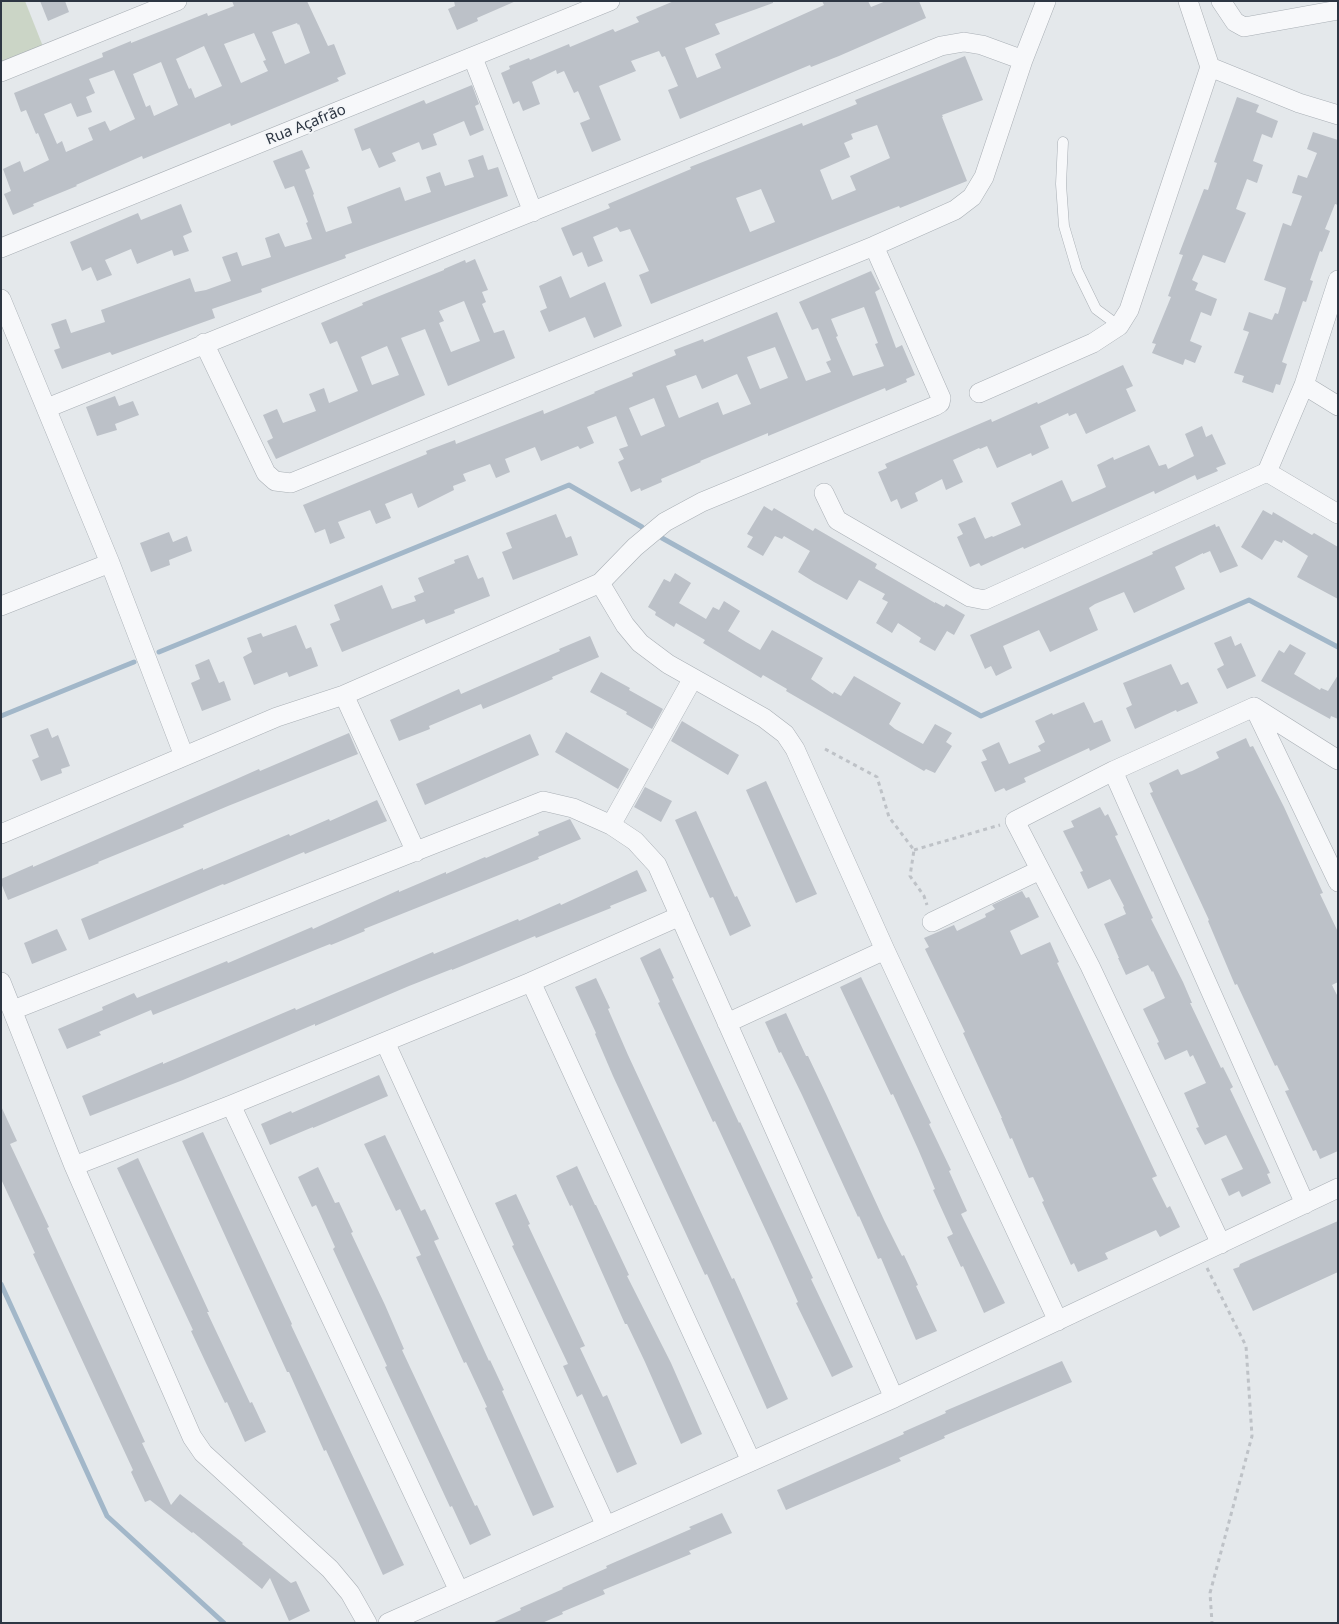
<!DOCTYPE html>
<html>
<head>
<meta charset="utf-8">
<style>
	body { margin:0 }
	#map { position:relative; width:1339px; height:1624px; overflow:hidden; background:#e4e8eb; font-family:"Noto Sans",sans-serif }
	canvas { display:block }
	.frame { position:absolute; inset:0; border:2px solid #2d3643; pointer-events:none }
</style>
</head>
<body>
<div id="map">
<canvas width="1339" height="1624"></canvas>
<div class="frame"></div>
</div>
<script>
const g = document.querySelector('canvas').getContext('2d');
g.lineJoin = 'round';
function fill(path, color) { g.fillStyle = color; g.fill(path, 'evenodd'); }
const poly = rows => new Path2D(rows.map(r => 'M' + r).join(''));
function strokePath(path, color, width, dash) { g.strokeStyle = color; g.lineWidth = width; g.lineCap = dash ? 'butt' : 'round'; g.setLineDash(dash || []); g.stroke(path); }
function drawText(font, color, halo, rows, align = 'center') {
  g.font = font + ' "Noto Sans",sans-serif'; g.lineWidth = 4; g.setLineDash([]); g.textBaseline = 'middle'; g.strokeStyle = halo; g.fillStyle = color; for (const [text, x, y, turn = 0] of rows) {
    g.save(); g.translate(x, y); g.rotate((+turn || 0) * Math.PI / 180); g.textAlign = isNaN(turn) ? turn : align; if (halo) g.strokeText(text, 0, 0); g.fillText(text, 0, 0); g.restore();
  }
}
fill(poly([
	[1,1,25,1,44,49,1,65]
]), '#cbd5c6');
strokePath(poly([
	[662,538,981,716,1249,600,1338,647],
	[159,652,569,485,642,527],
	[1,716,134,662],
	[1,1284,107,1516,224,1623]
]), '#a2b7c9', 5);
fill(poly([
	[40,1,65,1,69,12,48,21],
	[232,1,307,1,328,46,334,44,346,74,337,78,339,81,231,126,230,123,143,159,142,156,76,185,77,186,33,204,34,206,13,215,4,194,11,191,3,169,20,161,24,172,49,160,38,133,36,134,26,110,21,112,14,93,103,57,102,53,131,41,131,43,207,13,208,16,234,6],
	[297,23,298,25,299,24,310,53,285,64,272,32],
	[254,33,266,60,263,61,268,71,241,83,224,44],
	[204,46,222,86,195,98,191,88,189,89,176,59],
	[161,62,178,105,154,116,150,105,146,107,133,74],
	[114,70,135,119,110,131,105,121,88,128,93,140,66,152,62,141,57,144,44,114,71,103,77,117,92,112,86,97,95,93,89,79],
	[454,1,516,1,477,18,478,21,457,30,448,9,455,6],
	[674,1,773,1,773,3,715,24,720,34,685,48,697,78,721,68,715,54,824,5,822,1,868,1,871,7,886,1,919,1,926,18,839,56,811,67,810,65,680,119,668,90,678,86,665,56,662,57,659,51,631,61,636,71,599,86,621,140,592,152,580,123,590,119,578,91,574,93,564,71,557,74,556,70,532,82,540,104,523,111,519,101,513,104,501,73,510,69,509,66,529,58,530,60,569,44,570,47,613,29,615,32,639,22,636,17],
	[965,56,983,100,942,115,943,117,942,117,967,181,900,208,899,206,858,222,651,304,639,275,649,271,630,229,620,232,617,227,593,237,603,261,588,267,582,252,573,256,561,228,610,208,608,204,691,169,690,167,802,123,803,126,857,104,855,100],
	[877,125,890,158,850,176,856,190,832,200,820,170,850,157,844,143,853,139,851,134],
	[761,189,775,222,750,232,736,198],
	[472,85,479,104,475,106,484,130,470,136,464,121,433,134,437,145,422,150,419,142,392,153,396,161,379,168,370,148,362,151,354,129,424,100,426,104],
	[1237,97,1259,105,1256,112,1278,121,1272,138,1262,134,1253,161,1263,165,1257,183,1247,179,1236,209,1246,213,1225,263,1203,255,1192,280,1198,283,1195,290,1217,299,1211,316,1201,312,1190,341,1202,346,1195,363,1185,359,1183,365,1152,353,1156,344,1152,343,1171,297,1168,296,1183,255,1179,254,1204,189,1208,190,1217,163,1214,162],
	[1313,132,1338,140,1338,205,1335,204,1325,229,1330,231,1322,252,1320,251,1310,280,1313,281,1306,302,1303,301,1282,362,1287,364,1280,385,1276,384,1273,393,1242,382,1244,376,1234,373,1249,332,1243,330,1249,312,1272,320,1275,313,1278,314,1286,288,1264,280,1283,223,1291,226,1302,196,1292,193,1298,175,1307,178,1317,153,1307,149],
	[302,150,310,168,305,170,314,194,313,195,326,232,352,223,347,207,400,187,405,201,431,192,426,177,440,172,445,186,474,177,468,160,483,155,488,170,498,167,508,196,345,255,346,258,261,289,262,292,212,309,215,318,112,355,110,352,62,369,54,350,60,348,51,324,66,319,71,333,105,322,101,310,190,278,195,292,206,290,231,281,222,257,237,252,242,266,271,257,265,238,279,233,285,247,312,239,306,223,308,222,294,186,285,189,273,161],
	[181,204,192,232,183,236,189,251,174,256,172,250,137,264,131,249,105,260,112,275,97,281,91,267,82,271,70,242,138,213,141,220],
	[475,259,488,290,482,292,486,302,482,304,494,333,504,330,515,358,448,386,425,329,401,338,425,395,276,459,267,441,273,438,263,415,277,409,283,423,316,411,309,394,324,388,329,403,358,391,337,341,330,344,321,323,363,305,362,303,444,270,444,269,465,260,466,263],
	[464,301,480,341,451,352,439,323,444,321,439,311],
	[387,346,399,375,372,385,361,357],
	[871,271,880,289,875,292,896,348,902,345,915,375,906,379,907,382,886,391,885,388,768,436,768,433,700,461,701,462,661,479,662,482,641,491,640,488,631,492,618,462,624,459,619,449,628,446,616,416,587,427,594,443,580,449,578,446,541,461,535,447,505,459,510,472,496,478,490,464,463,474,466,481,453,486,454,490,418,508,412,493,385,504,391,518,376,524,370,510,338,522,345,538,330,544,325,529,315,533,303,505,427,454,426,451,455,440,456,444,543,410,544,414,595,393,594,392,633,376,632,373,676,355,674,350,703,339,704,342,777,312,806,381,831,372,826,362,831,360,818,328,812,330,799,302],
	[864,307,878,343,875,344,884,366,853,376,836,337,838,336,831,319],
	[775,347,788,378,760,389,747,357],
	[737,374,751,404,723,415,718,402,679,418,666,386,696,375,702,389],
	[654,398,665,426,641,436,629,408],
	[561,276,570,298,605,282,622,326,594,338,585,317,549,332,540,311,547,308,539,286],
	[1123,365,1133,386,1126,389,1136,411,1086,434,1076,413,1069,416,1068,413,1040,426,1049,448,1032,456,1031,453,997,468,987,446,980,449,979,448,953,460,963,482,946,490,942,479,915,493,918,501,901,509,897,499,891,502,878,472,887,468,885,464,991,419,992,422,1037,402,1038,404],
	[115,396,119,406,133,401,139,415,115,424,117,430,97,436,86,407],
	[1202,426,1206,437,1212,434,1226,464,1216,468,1218,471,1197,480,1195,475,1155,494,1154,491,1024,549,1023,547,981,566,979,563,970,567,957,537,963,534,958,524,975,517,985,539,992,536,993,537,1021,525,1011,503,1062,480,1072,502,1091,494,1106,487,1097,465,1113,457,1114,460,1149,445,1159,466,1166,464,1168,469,1194,456,1185,434],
	[764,506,772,511,774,508,813,531,815,528,877,564,875,568,935,603,935,602,944,607,946,604,965,615,954,635,947,631,935,651,919,642,921,638,898,623,892,633,876,623,888,602,882,599,885,594,859,580,847,600,814,582,798,572,810,551,784,536,782,539,775,536,763,556,747,547,753,537,747,534],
	[1263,510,1272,515,1273,512,1312,535,1314,533,1338,547,1338,599,1297,577,1308,556,1283,540,1282,543,1275,540,1262,560,1241,547],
	[556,514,566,538,571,536,578,555,513,580,502,552,512,548,506,533],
	[1215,524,1216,527,1219,526,1238,566,1220,573,1210,551,1203,554,1203,553,1175,567,1185,589,1134,613,1124,592,1095,604,1089,608,1098,630,1050,652,1039,630,1003,646,1012,668,996,676,991,666,985,669,970,635,1153,554,1152,552],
	[169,532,173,542,187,536,192,551,169,560,170,565,151,572,140,543],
	[468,555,478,579,483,577,490,596,454,610,455,613,426,624,424,619,342,652,330,624,340,620,334,605,382,585,392,609,416,601,414,596,424,592,418,578,455,563,454,560],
	[675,573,691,583,679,603,706,619,713,607,719,610,724,601,740,611,728,631,746,642,760,650,772,630,823,658,811,679,833,694,834,692,841,696,854,676,901,703,889,724,895,729,923,744,935,724,952,733,946,742,952,746,935,773,926,769,924,771,786,691,787,689,763,675,761,678,703,643,705,640,676,623,674,627,655,615,656,612,648,607,664,579,670,582],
	[296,625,306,649,311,647,318,666,289,677,287,672,254,685,243,657,252,652,247,638,261,633,263,637],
	[590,636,599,657,552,677,553,679,514,696,483,709,481,704,429,726,430,729,399,741,390,720,459,689,461,694,560,651,559,649],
	[1231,636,1235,646,1241,643,1256,676,1227,689,1217,669,1224,665,1214,643],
	[1290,644,1306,653,1294,674,1320,690,1321,688,1328,691,1338,675,1338,719,1331,716,1330,719,1261,681,1279,650,1284,653],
	[209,659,219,683,224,681,231,700,202,711,191,683,200,679,195,665],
	[1171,664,1181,685,1188,682,1198,703,1177,712,1176,710,1135,729,1126,708,1132,705,1123,683],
	[601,672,630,688,629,690,663,709,652,729,626,714,627,712,590,692],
	[1084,702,1094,723,1102,720,1111,741,1090,751,1089,748,1024,778,1026,782,1006,791,1004,788,995,792,981,762,987,760,982,750,999,742,1009,764,1041,751,1038,746,1045,742,1035,721,1052,713,1053,715],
	[682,721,739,755,728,775,671,741],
	[48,728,52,738,58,735,70,766,61,769,62,773,41,781,32,760,39,757,30,735],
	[566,732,629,769,618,789,555,752],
	[349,733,358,754,228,806,183,825,184,827,98,862,99,863,8,900,1,883,1,879,33,865,33,867,232,781,259,769,260,771],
	[530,734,539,755,425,805,416,784],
	[1246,738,1250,747,1253,746,1284,807,1323,893,1320,894,1338,932,1338,982,1332,985,1338,997,1338,1151,1320,1159,1316,1150,1313,1151,1285,1091,1289,1090,1277,1065,1275,1066,1237,984,1235,985,1208,921,1209,920,1150,793,1153,792,1149,783,1178,769,1181,775,1192,771,1219,758,1216,752],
	[766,781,817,894,796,903,746,790],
	[645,787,672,801,661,822,634,807],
	[377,800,387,821,305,854,304,852,224,885,223,884,89,940,81,919,203,868,203,870,289,834,290,836,329,819,330,821],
	[1100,807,1105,816,1108,814,1118,835,1115,836,1153,918,1151,919,1183,982,1192,1003,1190,1003,1221,1068,1223,1067,1233,1087,1230,1089,1270,1173,1267,1174,1271,1183,1242,1197,1239,1191,1229,1196,1221,1179,1243,1169,1226,1135,1205,1145,1196,1128,1199,1127,1184,1093,1206,1083,1193,1055,1190,1057,1187,1050,1165,1060,1157,1043,1159,1042,1143,1009,1165,998,1153,971,1152,972,1148,965,1126,975,1118,958,1119,958,1104,924,1126,914,1123,907,1124,906,1110,879,1088,889,1080,872,1083,871,1063,831,1074,827,1071,821],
	[696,811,735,897,737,896,751,926,730,936,713,897,710,898,675,820],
	[570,819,581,839,538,857,539,859,364,929,365,931,331,945,330,944,153,1015,151,1010,99,1032,101,1035,67,1049,58,1029,103,1010,102,1007,134,993,137,998,227,961,228,963,312,927,313,929,399,890,399,892,446,872,446,874,485,857,486,858,539,835,538,832],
	[637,870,647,891,610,906,611,908,536,938,535,936,452,970,452,969,409,986,315,1026,315,1024,183,1080,90,1116,82,1096,163,1062,163,1064,295,1008,296,1010,433,952,434,954,518,919,519,921,560,903,561,905],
	[1022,891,1026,898,1029,897,1039,917,1010,931,1021,955,1050,942,1059,962,1057,963,1157,1176,1152,1178,1167,1208,1170,1206,1180,1227,1160,1237,1156,1230,1105,1253,1108,1259,1078,1272,1074,1263,1071,1265,1042,1202,1044,1201,1033,1177,1029,1178,1012,1138,1010,1139,1001,1118,1002,1118,963,1033,965,1032,925,949,929,947,924,938,954,925,957,931,986,917,985,914,995,909,992,905],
	[57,929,67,950,32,964,24,943],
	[660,948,674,978,672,979,739,1123,740,1122,813,1278,811,1279,853,1367,832,1377,796,1303,798,1302,772,1244,715,1121,713,1122,658,1003,660,1002,640,958],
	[861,977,931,1123,929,1124,951,1170,949,1171,967,1211,961,1214,1005,1303,984,1313,963,1266,961,1267,947,1237,953,1234,933,1190,935,1189,918,1149,893,1094,891,1095,840,987],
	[596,978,610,1008,608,1009,628,1055,732,1279,734,1278,788,1399,767,1409,707,1274,705,1275,613,1076,595,1034,596,1033,575,987],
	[786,1013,806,1056,808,1056,827,1096,884,1220,902,1256,904,1255,918,1285,916,1286,937,1331,916,1340,881,1258,878,1259,859,1216,858,1217,802,1095,781,1052,779,1053,765,1022],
	[379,1075,388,1096,313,1128,313,1127,270,1145,261,1124,291,1111,292,1113],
	[1,1106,17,1141,10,1144,49,1227,47,1228,145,1442,142,1443,171,1505,180,1494,243,1543,242,1544,291,1583,296,1581,310,1611,289,1621,270,1578,262,1589,193,1532,192,1533,150,1500,145,1502,131,1472,133,1470,33,1254,35,1253,1,1179],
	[203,1132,292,1324,291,1325,404,1565,383,1575,326,1450,324,1451,289,1372,287,1372,182,1141],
	[385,1135,421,1211,425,1209,439,1239,434,1241,489,1361,490,1360,504,1390,502,1391,554,1507,533,1516,485,1408,487,1407,466,1362,464,1363,416,1257,421,1255,400,1209,396,1211,364,1144],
	[138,1158,209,1312,207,1312,250,1403,252,1402,266,1432,245,1442,227,1402,225,1403,205,1361,191,1331,193,1330,117,1168],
	[577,1166,595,1205,596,1205,629,1275,627,1276,671,1363,702,1434,681,1444,645,1362,627,1324,625,1324,572,1205,570,1206,556,1176],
	[318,1167,335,1203,339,1202,353,1232,351,1233,385,1305,404,1349,402,1350,475,1506,477,1505,491,1535,470,1545,452,1506,450,1507,385,1367,387,1366,333,1249,335,1247,316,1205,312,1207,298,1177],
	[516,1194,530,1224,528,1225,585,1346,580,1348,603,1397,607,1395,637,1464,617,1473,582,1394,577,1397,563,1366,568,1364,512,1246,514,1245,495,1203],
	[1338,1221,1338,1272,1253,1311,1233,1269,1239,1267,1240,1264],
	[1062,1361,1072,1382,944,1436,945,1438,899,1458,901,1461,786,1510,777,1490,904,1434,903,1432,946,1413,945,1411],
	[722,1513,732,1533,689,1551,691,1554,603,1590,605,1594,562,1612,563,1614,542,1623,492,1623,521,1610,520,1608,563,1589,562,1588,607,1568,606,1566,691,1529,689,1527]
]), '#bcc1c8');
const lane = poly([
	[1063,142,1061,184,1064,226,1077,270,1096,309,1119,326]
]);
const street = poly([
	[1221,1,1235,22,1244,27,1338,10],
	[473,58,533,212],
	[1210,67,1299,103,1338,115],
	[1,72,177,1],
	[1,248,610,1],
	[1,299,110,563,184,756],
	[204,343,266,473,275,481,291,483,874,246,955,210,972,197,984,177,1023,60,1046,1],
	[1304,385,1338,406],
	[979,393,1093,343,1119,326,1129,310,1210,67,1188,1],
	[47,408,941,46,964,42,982,45,1023,60],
	[1267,472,1338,514],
	[824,493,837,520,970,597,985,600,1267,472,1304,385,1338,280],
	[600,583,625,625,640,643,668,664,764,718,785,734,795,749,885,950,1058,1321],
	[1,606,110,563],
	[344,695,416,852],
	[1254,707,1338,882],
	[1113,771,1305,1204],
	[611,825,693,678],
	[1,834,277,717,344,695,600,583,635,547,665,522,702,502,935,406,940,403,941,398,874,246],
	[932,922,1040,870],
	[1,982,74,1166,192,1437,203,1453,330,1569,350,1593,367,1623],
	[531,982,751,1461],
	[13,1010,543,801,573,808,611,825,635,841,657,865,894,1398],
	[727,1023,885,950],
	[385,1042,606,1526],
	[231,1105,459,1591],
	[74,1166,231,1105,531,982,680,916],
	[1221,1244,1090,966,1015,821,1113,771,1254,707,1338,760],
	[388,1623,894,1398,1338,1188]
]);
strokePath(lane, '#a9afb5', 11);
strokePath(street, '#a9afb5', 20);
strokePath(poly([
	[825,749,877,777,889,817,914,850,910,876,924,896,927,905],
	[914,850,1000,825],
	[1207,1268,1246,1346,1252,1436,1210,1593,1212,1623]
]), '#bec2c7', 3, [4, 4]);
strokePath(lane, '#f7f8fa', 10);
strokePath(street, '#f7f8fa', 19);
drawText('15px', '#2d3643', '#f4f6f8', [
	["Rua Açafrão",306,125,-22]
]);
</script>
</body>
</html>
